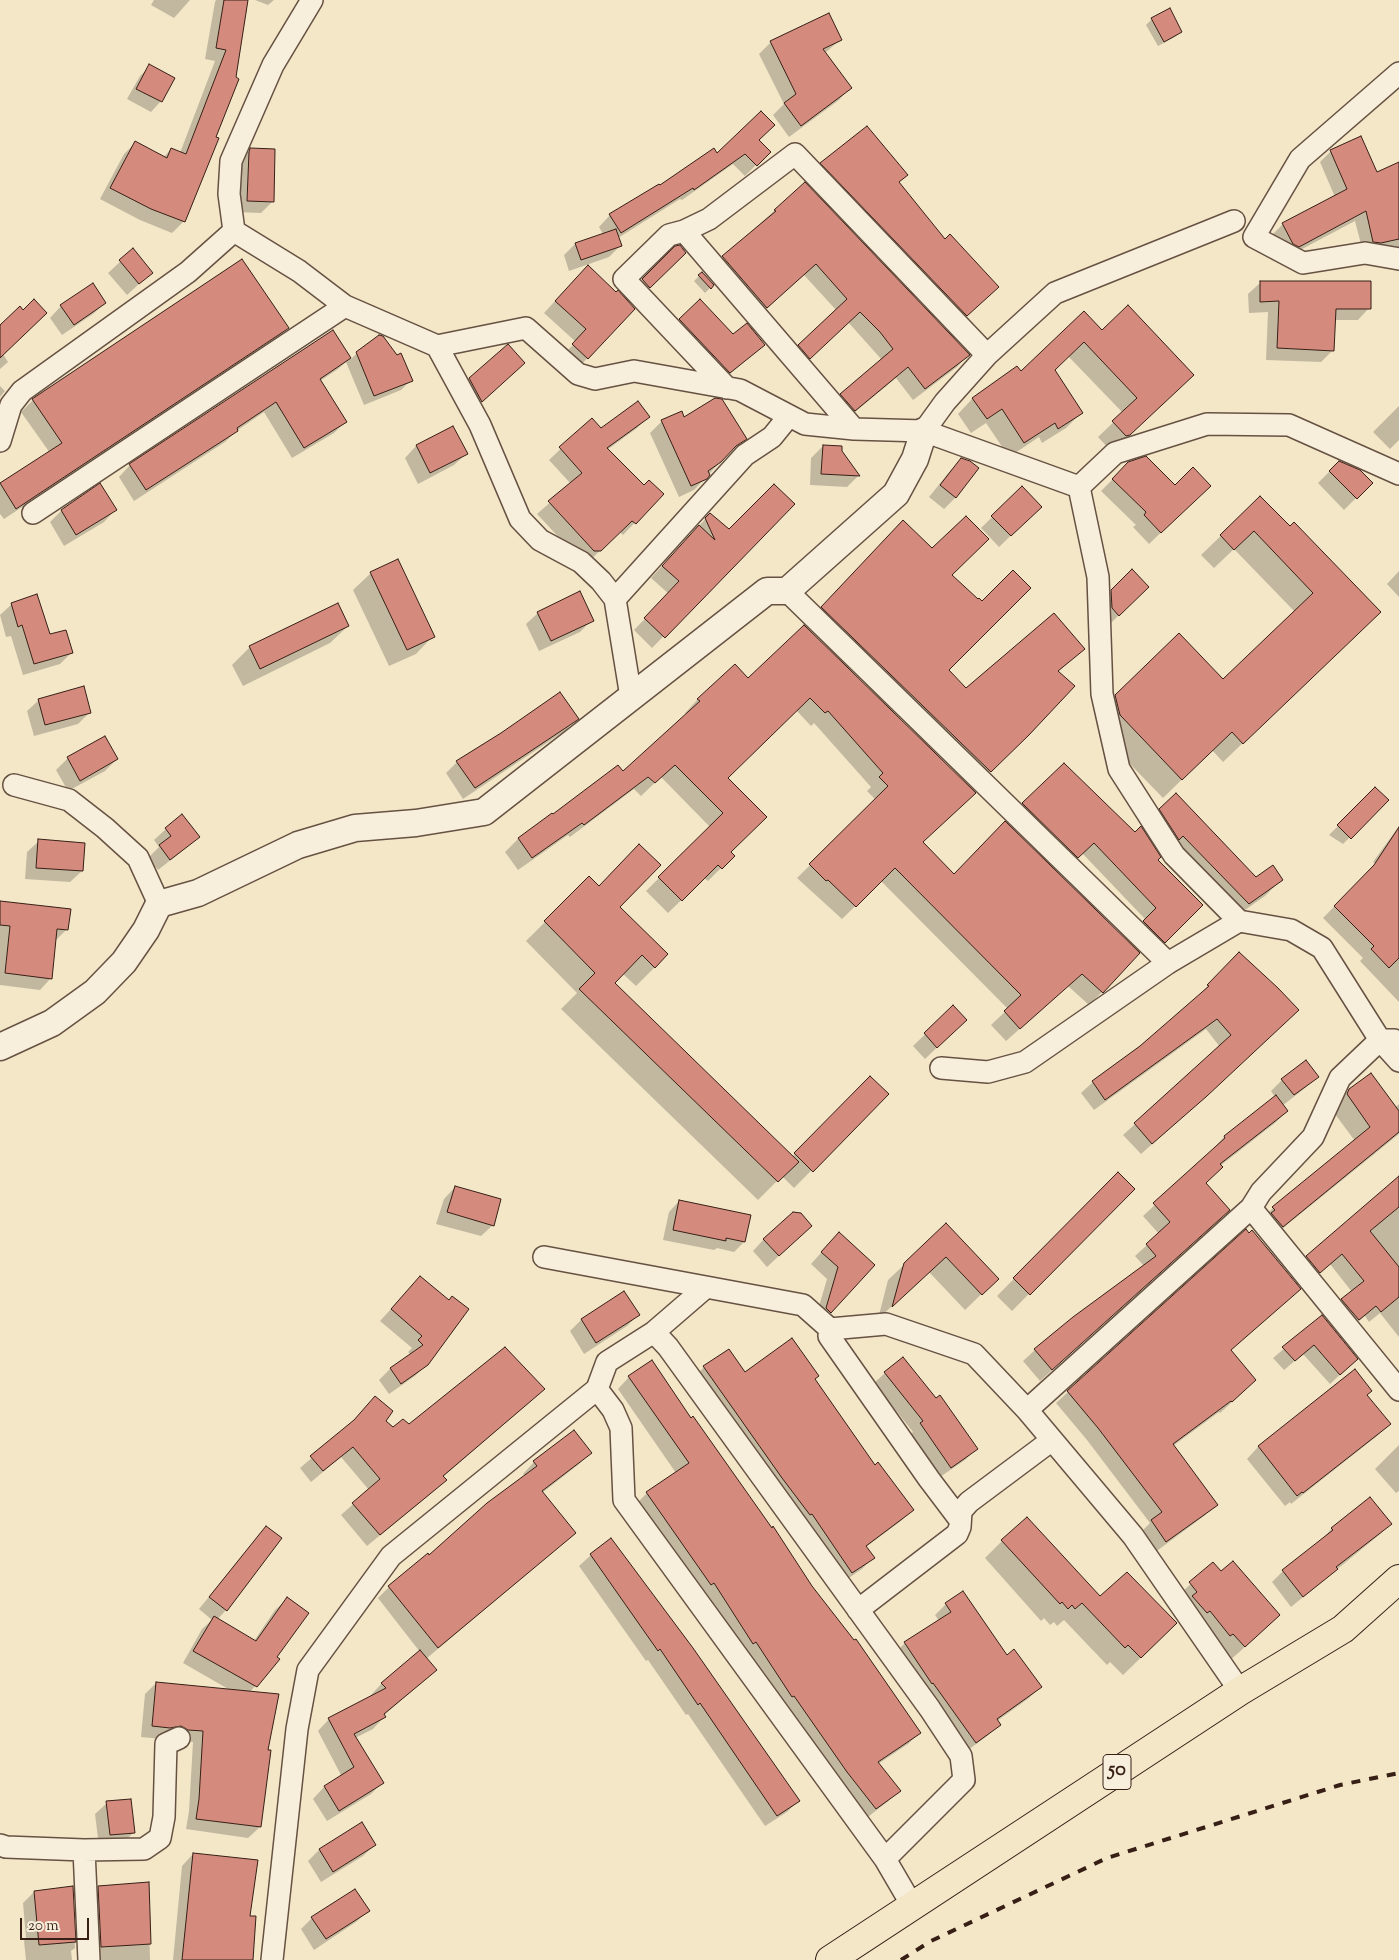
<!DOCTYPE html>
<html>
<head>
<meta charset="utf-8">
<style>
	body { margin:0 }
	#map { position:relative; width:1399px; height:1960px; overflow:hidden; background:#f3e7c8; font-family:"Sorts Mill Goudy",serif }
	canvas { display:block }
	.scale { position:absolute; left:20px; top:1918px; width:69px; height:22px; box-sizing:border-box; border:2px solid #371f16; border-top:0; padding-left:6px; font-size:15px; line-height:18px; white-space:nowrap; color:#371f16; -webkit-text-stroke:4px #f7efdb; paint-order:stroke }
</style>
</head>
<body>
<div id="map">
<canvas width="1399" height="1960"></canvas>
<div class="scale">20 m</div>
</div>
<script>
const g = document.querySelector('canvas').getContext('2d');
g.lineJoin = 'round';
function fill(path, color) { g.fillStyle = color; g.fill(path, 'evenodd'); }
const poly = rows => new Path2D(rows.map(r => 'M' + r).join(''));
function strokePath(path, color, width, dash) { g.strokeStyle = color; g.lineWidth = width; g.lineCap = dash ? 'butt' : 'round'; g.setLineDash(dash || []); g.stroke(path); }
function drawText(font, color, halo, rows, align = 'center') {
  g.font = font + ' "Sorts Mill Goudy",serif'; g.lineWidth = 4.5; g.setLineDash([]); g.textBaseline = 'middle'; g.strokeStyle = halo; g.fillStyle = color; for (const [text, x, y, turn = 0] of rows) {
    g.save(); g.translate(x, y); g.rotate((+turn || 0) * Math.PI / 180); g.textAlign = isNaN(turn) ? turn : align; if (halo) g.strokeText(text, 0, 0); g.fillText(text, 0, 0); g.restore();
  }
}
fill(poly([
	[154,0,190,0,174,18,151,5],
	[216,0,247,0,184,221,172,233,140,220,100,199,124,154,135,143,163,158,171,149,180,153,215,61,205,59,215,2],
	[255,0,274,0,268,5],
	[1169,10,1181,32,1175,37,1158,46,1146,25,1152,19],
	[841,39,825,53,850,88,839,100,789,137,773,115,784,104,759,54,771,42],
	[150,66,173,78,161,101,151,112,127,99,140,76],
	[758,141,769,152,745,176,733,164,682,200,680,199,618,238,620,246,609,257,569,271,564,255,575,244,603,234,599,227,610,215,717,155],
	[251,149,273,201,261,213,236,212,239,161],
	[1332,150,1376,174,1399,163,1399,247,1369,253,1363,252,1355,221,1287,257,1272,235,1283,224,1335,197,1320,162],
	[821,163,898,183,986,299,954,326,810,175],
	[775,210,968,355,957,367,913,400,896,378,843,422,829,406,882,360,848,322,798,369,788,357,837,311,804,275,755,319,711,268],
	[676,247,675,263,639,297,633,290],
	[133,250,152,272,127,295,108,273],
	[241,260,287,328,276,339,4,519,0,514,0,484,50,453,21,412,33,400],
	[699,276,713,285,705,293,694,281],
	[576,278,634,309,576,370,562,356,576,342,544,313],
	[1260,283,1369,308,1358,320,1334,320,1333,350,1321,362,1266,360,1268,312,1249,313,1248,294],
	[700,301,733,336,764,345,718,384,669,332],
	[105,303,93,314,62,335,50,318,61,306],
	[0,327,3,354,8,362,0,369],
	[332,331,351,359,357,353,411,380,401,390,364,405,346,362,338,369,320,381,345,422,334,433,292,458,264,412,235,432,225,442,134,501,119,477,130,465],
	[1102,331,1177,390,1114,450,1111,451,1098,437,1123,413,1068,356,1053,370,1081,413,1066,428,1042,443,1039,437,1009,457,986,423,971,433,958,414,973,398],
	[512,374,470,413,458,391,470,379],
	[0,386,5,391,0,397],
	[1399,406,1399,440,1390,449,1373,432],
	[648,417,637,428,607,450,644,487,662,494,623,535,620,532,588,562,582,562,537,514,571,484,549,460,592,419,601,429],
	[684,419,746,438,726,456,694,490,679,497,650,433,662,421],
	[452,427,466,454,454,465,418,484,405,458,416,446],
	[823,446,841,452,858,476,847,487,810,485,811,458],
	[961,459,955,498,944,509,929,497,950,471],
	[1339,462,1371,483,1344,510,1318,483],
	[1129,463,1198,497,1149,544,1133,527,1136,525,1101,491],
	[100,485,115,510,104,522,64,546,50,522,61,511],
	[1022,488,1029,518,999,547,981,528],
	[1260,498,1360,631,1223,762,1212,750,1163,798,1101,734,1096,715,1116,696,1223,681,1295,612,1234,549,1214,568,1201,555],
	[793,504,652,648,634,630,669,594,651,578,710,514,729,531],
	[892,534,950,575,977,601,947,670,966,690,1083,649,1058,672,1028,734,978,783,811,619],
	[1132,571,1147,587,1107,627,1100,602],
	[1399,571,1399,597,1387,584],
	[371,573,433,636,416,654,389,666,353,590],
	[12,604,72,652,60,664,23,675,11,636,6,637,0,615],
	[538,613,592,620,580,632,539,651,526,624],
	[348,626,330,643,243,686,232,665,250,647],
	[804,626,921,843,953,875,991,836,1102,992,1089,1005,1068,986,1006,1041,991,1025,1008,1009,881,881,842,919,797,878,876,800,867,791,871,787,814,723,811,726,796,710,726,778,729,853,733,856,708,881,704,878,668,913,646,891,710,827,661,777,641,796,634,789,570,837,568,835,518,870,505,852,518,839,552,815,623,773,687,715,685,713,698,699,748,680],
	[560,694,577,718,566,730,463,799,446,773,457,762],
	[39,700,90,712,78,724,34,736,27,711],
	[105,738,117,759,105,771,68,791,56,770,68,758],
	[1064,765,1201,905,1153,954,1133,934,1146,920,1082,853,1066,868,1012,816],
	[1175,795,1256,879,1281,880,1265,896,1232,919,1144,826],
	[1364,800,1355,832,1343,844,1329,835],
	[1399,826,1399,879,1373,862],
	[166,829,198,836,186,848,158,870,148,858,159,847,154,840],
	[39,841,82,871,70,882,25,879,27,852],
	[1373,867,1399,895,1399,1002,1360,961,1363,958,1323,918],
	[589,878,618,907,655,967,636,986,623,974,613,983,792,1157,870,1078,887,1094,794,1188,782,1176,758,1200,561,1009,577,993,526,941],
	[0,903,67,929,55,941,51,978,40,990,0,985],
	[1239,954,1277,989,1194,1107,1141,1154,1123,1135,1220,1047,1206,1029,1094,1110,1081,1093,1093,1082,1141,1047,1197,997],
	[953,1007,954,1031,925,1059,913,1046],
	[1317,1077,1305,1088,1282,1106,1287,1111,1275,1123,1220,1166,1205,1183,1217,1222,1040,1381,1023,1361,1035,1350,1144,1266,1135,1256,1159,1234,1143,1216,1214,1150,1213,1149,1224,1137,1275,1097,1271,1091,1282,1080],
	[1350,1090,1395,1108,1399,1104,1399,1134,1267,1241,1258,1223,1273,1208,1355,1141,1332,1110],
	[1118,1174,1133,1189,1012,1311,997,1296],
	[1399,1178,1399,1337,1380,1313,1369,1322,1365,1316,1347,1331,1331,1311,1352,1292,1330,1264,1308,1283,1296,1268],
	[455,1187,493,1225,481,1236,436,1224,444,1199],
	[679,1201,744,1242,734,1252,717,1248,714,1250,663,1240,669,1212],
	[946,1225,997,1279,965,1310,929,1272,878,1319,888,1280],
	[811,1226,767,1267,753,1251,764,1239],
	[828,1245,874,1265,818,1324,815,1320,827,1279,811,1264],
	[420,1277,427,1364,415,1376,389,1394,379,1380,390,1369,411,1355,408,1352,412,1348,380,1321],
	[624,1293,638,1315,627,1326,584,1354,570,1331,581,1320],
	[1322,1317,1346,1369,1330,1384,1303,1354,1284,1370,1273,1358],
	[1230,1351,1243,1392,1220,1413,1219,1412,1173,1446,1216,1505,1204,1516,1154,1553,1140,1533,1150,1523,1087,1440,1056,1403,1068,1392],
	[704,1367,814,1380,874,1466,912,1510,901,1521,866,1547,873,1558,862,1569,840,1584,693,1379],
	[1355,1371,1365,1395,1389,1424,1377,1436,1291,1504,1290,1502,1285,1506,1247,1459,1258,1447],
	[885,1373,976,1449,965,1460,940,1477,910,1435,913,1432,874,1383],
	[629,1377,690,1420,919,1733,908,1744,878,1764,899,1791,887,1802,864,1820,636,1504,647,1493,676,1473,618,1389],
	[375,1397,385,1421,393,1429,531,1401,443,1477,434,1491,367,1546,341,1515,369,1490,341,1457,311,1482,300,1468,349,1426],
	[1399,1445,1399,1491,1396,1493,1375,1469],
	[591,1452,579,1464,542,1493,575,1533,426,1659,436,1670,383,1716,384,1717,373,1729,355,1738,383,1782,371,1794,327,1821,313,1799,324,1787,342,1777,318,1731,329,1719,372,1696,371,1695,382,1683,420,1652,378,1598,389,1587,429,1557,525,1476,523,1474,534,1462],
	[1390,1524,1379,1535,1291,1607,1272,1582,1283,1571,1321,1541,1332,1528],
	[266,1528,280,1538,226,1610,217,1620,254,1641,275,1610,287,1599,276,1657,278,1659,250,1692,266,1751,260,1827,248,1838,186,1829,189,1811,193,1742,141,1737,145,1694,156,1683,230,1690,183,1663,202,1629,212,1620,199,1609,255,1540],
	[1002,1541,1158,1641,1123,1675,1110,1662,1107,1665,1064,1620,1057,1626,1054,1622,1050,1625,1044,1618,1041,1621,985,1558],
	[591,1555,798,1801,787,1812,765,1826,688,1714,686,1715,648,1660,646,1661,579,1566],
	[1213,1564,1221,1573,1278,1617,1226,1664,1172,1601],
	[946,1604,1040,1687,1029,1698,997,1721,999,1725,987,1736,964,1753,893,1655,905,1643,939,1621,935,1615],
	[107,1803,134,1832,122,1844,99,1846,95,1814],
	[362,1824,375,1845,363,1856,321,1882,308,1861,319,1850],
	[193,1854,250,1960,173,1960,182,1866],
	[148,1884,150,1960,97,1960,87,1899,99,1888],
	[72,1888,75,1948,71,1951,72,1960,26,1960,24,1941,26,1938,23,1903,34,1892],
	[368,1911,356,1922,314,1950,301,1929,312,1918]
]), '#0003');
const building = poly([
	[224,0,248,0,236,77,239,79,216,137,219,138,185,222,151,209,110,188,135,141,167,158,171,148,186,154,226,50,216,48,224,0],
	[1170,8,1182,32,1164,42,1151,18,1170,8],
	[829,13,842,40,823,49,852,88,801,126,784,103,796,94,770,41,829,13],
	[149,64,175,78,162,102,136,89,149,64],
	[761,111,775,125,759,140,771,152,757,166,745,154,694,190,693,188,621,233,609,214,659,184,660,185,714,148,717,153,761,111],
	[867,126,908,175,899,182,945,239,950,234,999,287,967,316,820,163,867,126],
	[1361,136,1377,172,1399,162,1399,239,1381,243,1373,242,1366,211,1299,247,1293,244,1282,223,1347,189,1330,150,1361,136],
	[250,148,275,149,274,202,247,201,249,152,250,148],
	[805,182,970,355,925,389,908,367,855,411,840,394,893,349,880,332,860,312,810,359,798,345,847,299,816,264,767,308,722,256,776,211,774,210,805,182],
	[616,229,622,246,581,260,575,243,616,229],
	[680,245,686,253,650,288,642,279,675,246,680,245],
	[133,248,153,273,139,284,119,260,133,248],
	[242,259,289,328,16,509,0,483,62,443,32,399,242,259],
	[588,265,616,292,618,290,635,309,588,359,572,344,586,329,555,301,588,265],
	[702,272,714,285,711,289,698,275,702,272],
	[1260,281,1371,281,1371,309,1336,309,1334,351,1277,348,1279,301,1260,302,1260,281],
	[93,283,106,303,74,325,60,305,93,283],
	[34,299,47,313,0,358,0,325,20,306,23,310,34,299],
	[700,299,733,334,747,323,765,345,730,373,679,319,700,299],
	[1128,305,1194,375,1130,435,1126,436,1112,421,1137,398,1084,342,1055,370,1083,413,1058,429,1055,423,1024,443,1002,409,987,419,972,398,1017,366,1021,371,1084,311,1102,330,1128,305],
	[333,330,351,358,320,379,347,422,304,448,276,402,237,428,238,431,146,490,129,464,333,330],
	[379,335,383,336,397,355,401,353,413,381,374,396,356,352,379,335],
	[508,344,525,363,482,402,469,378,508,344],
	[715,398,722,399,747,439,736,446,721,462,708,471,710,475,707,479,691,486,661,420,682,411,684,417,715,398],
	[638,401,650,417,607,448,644,485,649,480,664,494,636,524,632,521,601,551,594,551,548,501,582,473,559,447,592,418,601,428,638,401],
	[453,426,468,454,430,473,416,445,453,426],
	[823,445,842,446,842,451,860,476,821,474,823,445],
	[1146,456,1175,485,1193,467,1211,486,1161,533,1144,515,1146,512,1112,479,1128,462,1146,456],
	[961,458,970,461,979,468,956,498,940,485,961,458],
	[1339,461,1360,470,1373,483,1357,499,1329,471,1339,461],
	[100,483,117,510,76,535,61,510,100,483],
	[774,484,795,504,665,638,644,618,679,581,662,566,699,525,715,540,705,518,710,513,729,529,774,484],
	[1022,486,1042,507,1011,536,991,516,1022,486],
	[1260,496,1290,526,1294,522,1381,612,1243,744,1232,732,1182,780,1120,715,1115,695,1179,633,1223,679,1313,593,1254,531,1234,550,1220,535,1260,496],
	[966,516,989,539,952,575,978,599,979,598,982,601,1013,570,1031,588,949,670,966,688,1054,613,1085,649,1058,671,1075,686,1029,735,991,772,821,607,903,520,932,548,966,516],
	[398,559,435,637,407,650,370,572,398,559],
	[1132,569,1149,587,1119,616,1112,608,1111,590,1132,569],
	[580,591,594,621,551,641,537,612,580,591],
	[37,594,50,634,66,630,73,653,34,664,22,625,18,627,11,603,37,594],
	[338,603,349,626,260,669,249,646,338,603],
	[804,625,976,793,923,842,954,874,1005,821,1140,953,1103,993,1082,974,1020,1029,1004,1011,1021,995,895,868,856,907,828,880,826,881,809,864,888,786,879,777,883,773,828,711,825,713,810,698,728,778,767,817,731,852,735,856,722,869,718,865,682,901,658,877,723,813,675,765,655,783,648,777,584,825,582,823,532,858,518,838,552,813,553,814,618,765,623,771,700,701,697,699,735,664,748,678,804,625],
	[84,686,91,713,45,725,38,699,84,686],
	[560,692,579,719,475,788,456,761,501,733,560,692],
	[105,736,118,759,80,781,67,757,105,736],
	[1064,763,1135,832,1141,826,1161,857,1158,860,1203,905,1165,943,1143,921,1156,908,1094,843,1078,858,1022,803,1064,763],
	[1375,787,1389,800,1351,839,1337,825,1375,787],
	[1176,793,1256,877,1273,865,1283,880,1249,904,1183,836,1179,840,1159,809,1176,793],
	[182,814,200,837,170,860,159,845,171,836,165,828,182,814],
	[1399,827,1399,958,1389,968,1371,949,1374,946,1334,906,1374,865,1399,827],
	[38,839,85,843,83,871,36,868,38,839],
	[639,844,661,865,620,907,668,954,655,968,642,955,615,983,799,1162,778,1182,579,989,595,973,544,921,589,876,599,886,639,844],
	[0,901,71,909,68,930,57,929,52,979,5,973,10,926,0,925,0,901],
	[1239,952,1278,988,1299,1010,1207,1096,1152,1144,1134,1123,1231,1035,1217,1019,1105,1100,1092,1081,1140,1046,1209,986,1207,985,1239,952],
	[953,1005,967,1020,937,1048,924,1033,953,1005],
	[1306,1060,1319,1077,1294,1095,1281,1079,1306,1060],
	[1371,1073,1399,1111,1399,1132,1283,1227,1271,1213,1275,1210,1272,1207,1370,1127,1347,1094,1349,1089,1371,1073],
	[870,1076,889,1094,813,1172,794,1153,870,1076],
	[1276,1095,1288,1111,1220,1164,1223,1167,1206,1183,1230,1210,1052,1370,1034,1349,1073,1317,1156,1256,1146,1244,1170,1222,1153,1203,1225,1138,1224,1136,1276,1095],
	[1118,1172,1135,1189,1030,1295,1013,1278,1118,1172],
	[1399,1176,1399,1207,1370,1231,1399,1267,1399,1297,1381,1312,1376,1306,1359,1320,1341,1299,1364,1281,1342,1254,1320,1273,1306,1256,1399,1176],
	[455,1186,501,1199,494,1226,447,1212,455,1186],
	[679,1200,751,1215,745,1242,726,1238,726,1241,673,1230,679,1200],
	[793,1212,801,1213,812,1226,779,1256,763,1239,793,1212],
	[946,1223,999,1279,982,1295,946,1257,892,1307,904,1263,946,1223],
	[1246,1229,1249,1233,1252,1230,1301,1289,1231,1350,1256,1380,1232,1402,1231,1401,1173,1444,1218,1505,1166,1542,1151,1520,1162,1512,1098,1428,1067,1391,1246,1229],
	[839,1232,875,1265,831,1313,826,1308,838,1267,821,1252,839,1232],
	[420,1276,449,1300,452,1296,469,1309,428,1365,401,1384,390,1368,423,1345,418,1340,422,1336,391,1309,420,1276],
	[624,1291,640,1315,596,1343,581,1319,624,1291],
	[1322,1315,1358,1359,1340,1375,1314,1345,1295,1361,1282,1347,1322,1315],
	[792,1338,819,1376,815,1379,875,1465,878,1462,914,1510,866,1546,875,1558,852,1573,812,1514,810,1515,782,1478,703,1366,729,1349,745,1372,792,1338],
	[505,1347,545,1389,443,1476,447,1480,380,1535,352,1503,380,1479,353,1447,323,1471,310,1456,354,1420,375,1396,393,1411,386,1421,393,1427,403,1419,409,1424,505,1347],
	[903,1357,936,1398,940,1395,978,1449,951,1468,920,1423,923,1421,884,1372,903,1357],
	[652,1360,691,1418,693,1416,772,1528,773,1526,812,1586,854,1640,856,1639,921,1733,878,1762,901,1791,876,1809,847,1772,794,1696,792,1697,756,1642,753,1644,714,1583,711,1585,646,1492,689,1463,628,1376,652,1360],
	[1355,1369,1372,1391,1367,1395,1391,1424,1303,1493,1302,1492,1297,1496,1258,1446,1355,1369],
	[574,1430,592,1453,542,1491,576,1533,438,1648,388,1586,428,1553,429,1555,487,1503,537,1466,533,1461,574,1430],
	[1370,1497,1392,1524,1336,1567,1338,1569,1303,1597,1282,1570,1333,1530,1331,1528,1370,1497],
	[1027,1517,1100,1596,1127,1572,1177,1623,1141,1658,1128,1645,1125,1648,1082,1603,1075,1609,1072,1605,1068,1609,1062,1602,1060,1604,1001,1540,1027,1517],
	[266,1526,282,1538,227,1611,209,1597,266,1526],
	[611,1538,693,1648,800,1801,777,1816,700,1703,698,1705,660,1649,658,1651,590,1554,611,1538],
	[1233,1561,1280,1615,1245,1647,1233,1634,1230,1636,1210,1611,1207,1613,1192,1596,1197,1592,1189,1582,1213,1562,1221,1571,1233,1561],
	[963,1591,1007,1655,1014,1649,1042,1687,997,1719,1001,1725,976,1743,933,1683,932,1684,904,1642,951,1612,945,1603,963,1591],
	[287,1597,309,1613,277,1657,280,1659,257,1687,193,1651,214,1616,256,1641,287,1597],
	[420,1650,437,1670,384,1714,386,1717,354,1734,384,1783,339,1811,324,1786,354,1767,328,1718,386,1688,381,1683,420,1650],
	[156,1682,279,1694,268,1750,271,1750,261,1827,196,1819,199,1799,203,1731,188,1730,181,1726,170,1728,152,1726,156,1682],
	[131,1799,135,1833,110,1835,106,1801,131,1799],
	[362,1822,376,1845,333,1872,319,1849,362,1822],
	[193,1853,258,1860,250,1916,256,1916,253,1960,182,1960,193,1853],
	[149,1882,151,1944,101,1947,98,1886,149,1882],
	[73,1886,76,1942,39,1945,34,1891,73,1886],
	[355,1889,370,1911,326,1939,311,1917,355,1889]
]);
fill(building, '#d48a7c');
strokePath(building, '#371f16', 1);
const minor = poly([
	[1399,73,1300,159,1254,237,1303,263,1365,253,1399,259],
	[234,231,229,194,231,161,273,65,312,0],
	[684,231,854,429],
	[437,346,480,425,520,519,540,540,581,562,601,581,615,599,631,697],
	[987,355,1055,293,1234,221],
	[727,388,624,279,669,235,684,231,709,219,795,154,987,355,945,402,924,431],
	[0,441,11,405,22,391,188,272,234,231,299,271,345,306,437,346,526,328,578,374,595,379,634,371,740,390,805,424,854,429,924,431,1079,487,1115,453,1207,424,1289,425,1399,474],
	[1079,487,1098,577,1102,694,1119,769,1174,855,1239,921],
	[33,513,345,306],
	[787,591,1168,963],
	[615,599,745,455,772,437,789,416],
	[14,785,69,800,105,828,138,858,159,904],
	[941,1068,988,1072,1025,1062,1168,963,1239,921,1291,930,1322,948,1380,1040,1399,1061],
	[1251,1208,1261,1192,1313,1137,1340,1078,1380,1040,1394,1040],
	[544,1257,803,1305,830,1329,886,1324,974,1354,1027,1410,1133,1536,1240,1691],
	[830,1329,829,1336,929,1479,960,1520],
	[654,1332,668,1347,930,1709,961,1756,964,1780,885,1859,913,1907],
	[597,1389,613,1410,621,1428,624,1500,885,1859],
	[1027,1410,1251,1208,1399,1390],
	[858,1610,957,1534,960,1527,961,1511,969,1502,1052,1440],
	[0,1845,6,1847,84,1850,144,1849,160,1838,164,1817,166,1744,179,1738],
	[84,1850,89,1960],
	[272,1960,297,1729,308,1670,391,1556,597,1389,607,1362,654,1332,705,1288]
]);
const tertiary = poly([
	[0,1047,52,1023,95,992,124,962,146,930,159,904,198,893,298,845,355,828,416,823,484,812,767,591,787,591,896,494,915,459,924,431]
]);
const primary = poly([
	[830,1960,1240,1691,1343,1629,1399,1579]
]);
strokePath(minor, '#665142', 24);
strokePath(tertiary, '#665142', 29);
strokePath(primary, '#371f16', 30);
strokePath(minor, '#f7efdb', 21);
strokePath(tertiary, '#f7efdb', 26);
strokePath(primary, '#f3e7c8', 28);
strokePath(poly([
	[901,1960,931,1941,1107,1858,1340,1785,1399,1773]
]), '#371f16', 4, [9, 9]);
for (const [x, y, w] of [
	[1117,1772,28]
]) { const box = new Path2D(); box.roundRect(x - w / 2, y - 17.5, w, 35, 4); g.fillStyle = '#f7efdb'; g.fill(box); strokePath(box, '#371f16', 1); }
drawText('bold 20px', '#371f16', null, [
	["50",1117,1772]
]);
</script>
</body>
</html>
